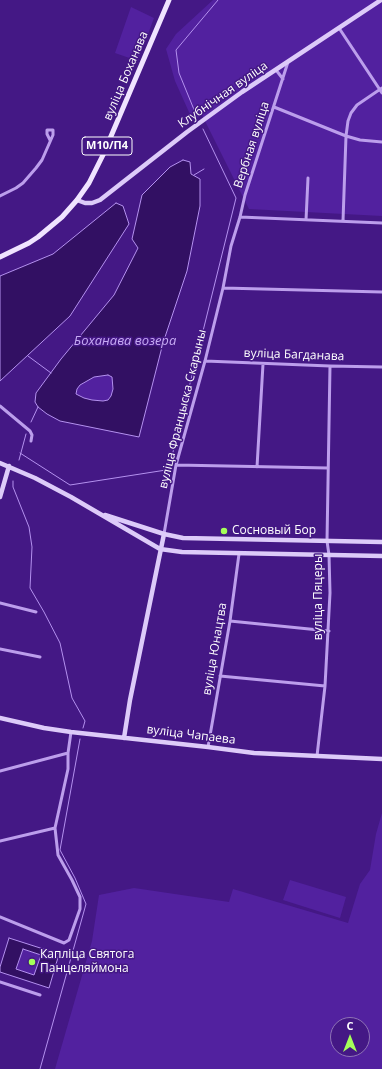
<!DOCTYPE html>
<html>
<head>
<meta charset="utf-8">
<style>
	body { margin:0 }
	#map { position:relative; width:382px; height:1069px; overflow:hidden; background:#441885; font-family:"Open Sans",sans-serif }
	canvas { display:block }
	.north { position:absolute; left:330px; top:1017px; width:40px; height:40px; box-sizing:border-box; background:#441885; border:1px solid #8f74b6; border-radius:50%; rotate:0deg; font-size:11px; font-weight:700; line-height:16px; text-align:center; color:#fff }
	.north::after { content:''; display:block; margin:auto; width:14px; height:18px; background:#a4ff5a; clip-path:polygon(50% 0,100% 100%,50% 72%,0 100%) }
</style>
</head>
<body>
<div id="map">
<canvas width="382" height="1069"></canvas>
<div class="north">С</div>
</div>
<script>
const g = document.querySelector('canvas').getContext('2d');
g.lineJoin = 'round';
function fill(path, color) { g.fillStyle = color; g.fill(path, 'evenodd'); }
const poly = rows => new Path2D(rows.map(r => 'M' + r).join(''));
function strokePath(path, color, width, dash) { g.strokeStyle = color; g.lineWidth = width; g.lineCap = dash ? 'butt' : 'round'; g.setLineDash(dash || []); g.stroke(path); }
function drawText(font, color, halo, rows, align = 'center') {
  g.font = font + ' "Open Sans",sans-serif'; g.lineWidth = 3; g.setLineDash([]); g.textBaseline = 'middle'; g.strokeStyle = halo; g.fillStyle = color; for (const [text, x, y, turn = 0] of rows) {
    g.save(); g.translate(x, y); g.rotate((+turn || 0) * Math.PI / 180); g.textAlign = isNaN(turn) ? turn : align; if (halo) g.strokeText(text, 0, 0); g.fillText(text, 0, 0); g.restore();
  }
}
fill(poly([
	[213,0,382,0,382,216,249,209,202,115,193,121,175,81,166,49,176,34],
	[131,7,154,18,138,61,115,53],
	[108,375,112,377,113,389,111,396,108,400,103,401,92,400,84,398,76,394,77,389,80,385,94,377],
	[382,813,382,1069,55,1069,92,941,99,895,134,888,229,902,233,889,348,923,360,884,370,870,376,834],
	[338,1025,362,1025,362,1049,338,1049],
	[290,880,346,897,340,918,283,900],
	[23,949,41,955,34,975,16,969]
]), '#52219f');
const water = poly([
	[183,160,190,162,191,174,200,179,200,206,187,271,163,343,139,437,60,421,47,414,38,407,35,402,36,393,61,359,114,295,138,248,132,239,142,195,170,167,183,160],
	[108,375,112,377,113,389,111,396,108,400,103,401,92,400,84,398,76,394,77,389,80,385,94,377,108,375],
	[116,203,123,206,129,224,70,316,0,381,0,276,53,254,116,203],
	[9,938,59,954,49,988,0,972,0,967,9,938],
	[23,949,41,955,34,975,16,969,23,949]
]);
fill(water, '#321063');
strokePath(water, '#b491ef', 1);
strokePath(poly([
	[195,112,179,73,176,50,218,0],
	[194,175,204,169],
	[28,356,51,373],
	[31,422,38,407],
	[20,453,70,485,166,470,173,452,236,198,203,129],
	[19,460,26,434],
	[13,481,13,487,29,527,32,547,30,588,44,612,60,643,72,698,85,721,83,728],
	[40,1069,86,904,75,878,60,850,80,739]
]), '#b491ef', 1);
strokePath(poly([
	[339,28,382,93],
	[276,70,283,79],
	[274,107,346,136,360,140,382,142],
	[0,196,16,188,23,183,36,168,42,160,53,135,53,130,47,130,47,134,50,140],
	[240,217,382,223],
	[306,220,308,178],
	[343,221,346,136,348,121,351,113,357,105,382,88],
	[223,288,231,246,240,217,245,195,288,62],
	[205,361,330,366,382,367],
	[0,406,30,431,32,435,31,441],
	[176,465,328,468],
	[257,467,263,364],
	[164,534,176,465,205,361,223,288,382,292],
	[0,603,36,612],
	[230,621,329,631],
	[0,649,40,657],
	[220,676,325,686],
	[208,747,230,621,239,554],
	[317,756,325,686,330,593,329,555,327,541,330,366],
	[0,771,68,753,71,732],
	[0,841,55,828],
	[0,917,64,943,69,940,80,909,80,897,72,880,58,855,55,828,68,769,68,753],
	[0,982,40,995]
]), '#bc9eec', 3);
strokePath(poly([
	[77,200,85,203,92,203,100,200,187,132,242,92,381,0],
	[0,463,35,478,71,497,160,549,182,552,382,556],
	[0,497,9,466],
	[105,515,164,534,183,538,382,542],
	[0,718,44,728,71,732,208,747,254,753,382,759],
	[124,738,130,700,164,534]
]), '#ddcbf9', 4.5);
strokePath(poly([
	[0,257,29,243,38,237,62,217,77,200,89,183,103,155,169,0]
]), '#f0e4ff', 5);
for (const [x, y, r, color] of [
	[224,531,4,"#a4ff5a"],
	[32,962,4,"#a4ff5a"]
]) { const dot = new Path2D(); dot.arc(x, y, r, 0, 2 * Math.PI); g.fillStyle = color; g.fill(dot); strokePath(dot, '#441885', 1.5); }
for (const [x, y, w] of [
	[107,146,50]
]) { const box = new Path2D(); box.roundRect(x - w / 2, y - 9, w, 18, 3); g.fillStyle = '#441885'; g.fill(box); strokePath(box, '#fff', 1); }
drawText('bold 11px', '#fff', null, [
	["М10/П4",107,146]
]);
drawText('12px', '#fff', '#441885', [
	["вуліца Боханава",126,76,-67],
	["Клубнічная вуліца",223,95,-35],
	["Вербная вуліца",252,145,-72],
	["вуліца Багданава",294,355,2],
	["вуліца Францыска Скарыны",183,409,-76],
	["вуліца Пяцеры",319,597,-90],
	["вуліца Юнацтва",215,649,-80],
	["вуліца Чапаева",191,735,7]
]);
drawText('12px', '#fff', '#441885', [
	["Сосновый Бор",232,531],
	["Капліца Святога",40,955],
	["Панцеляймона",40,969]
], 'left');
drawText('italic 13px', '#c6aaf4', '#441885', [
	["Боханава возера",125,341]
]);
</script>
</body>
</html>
